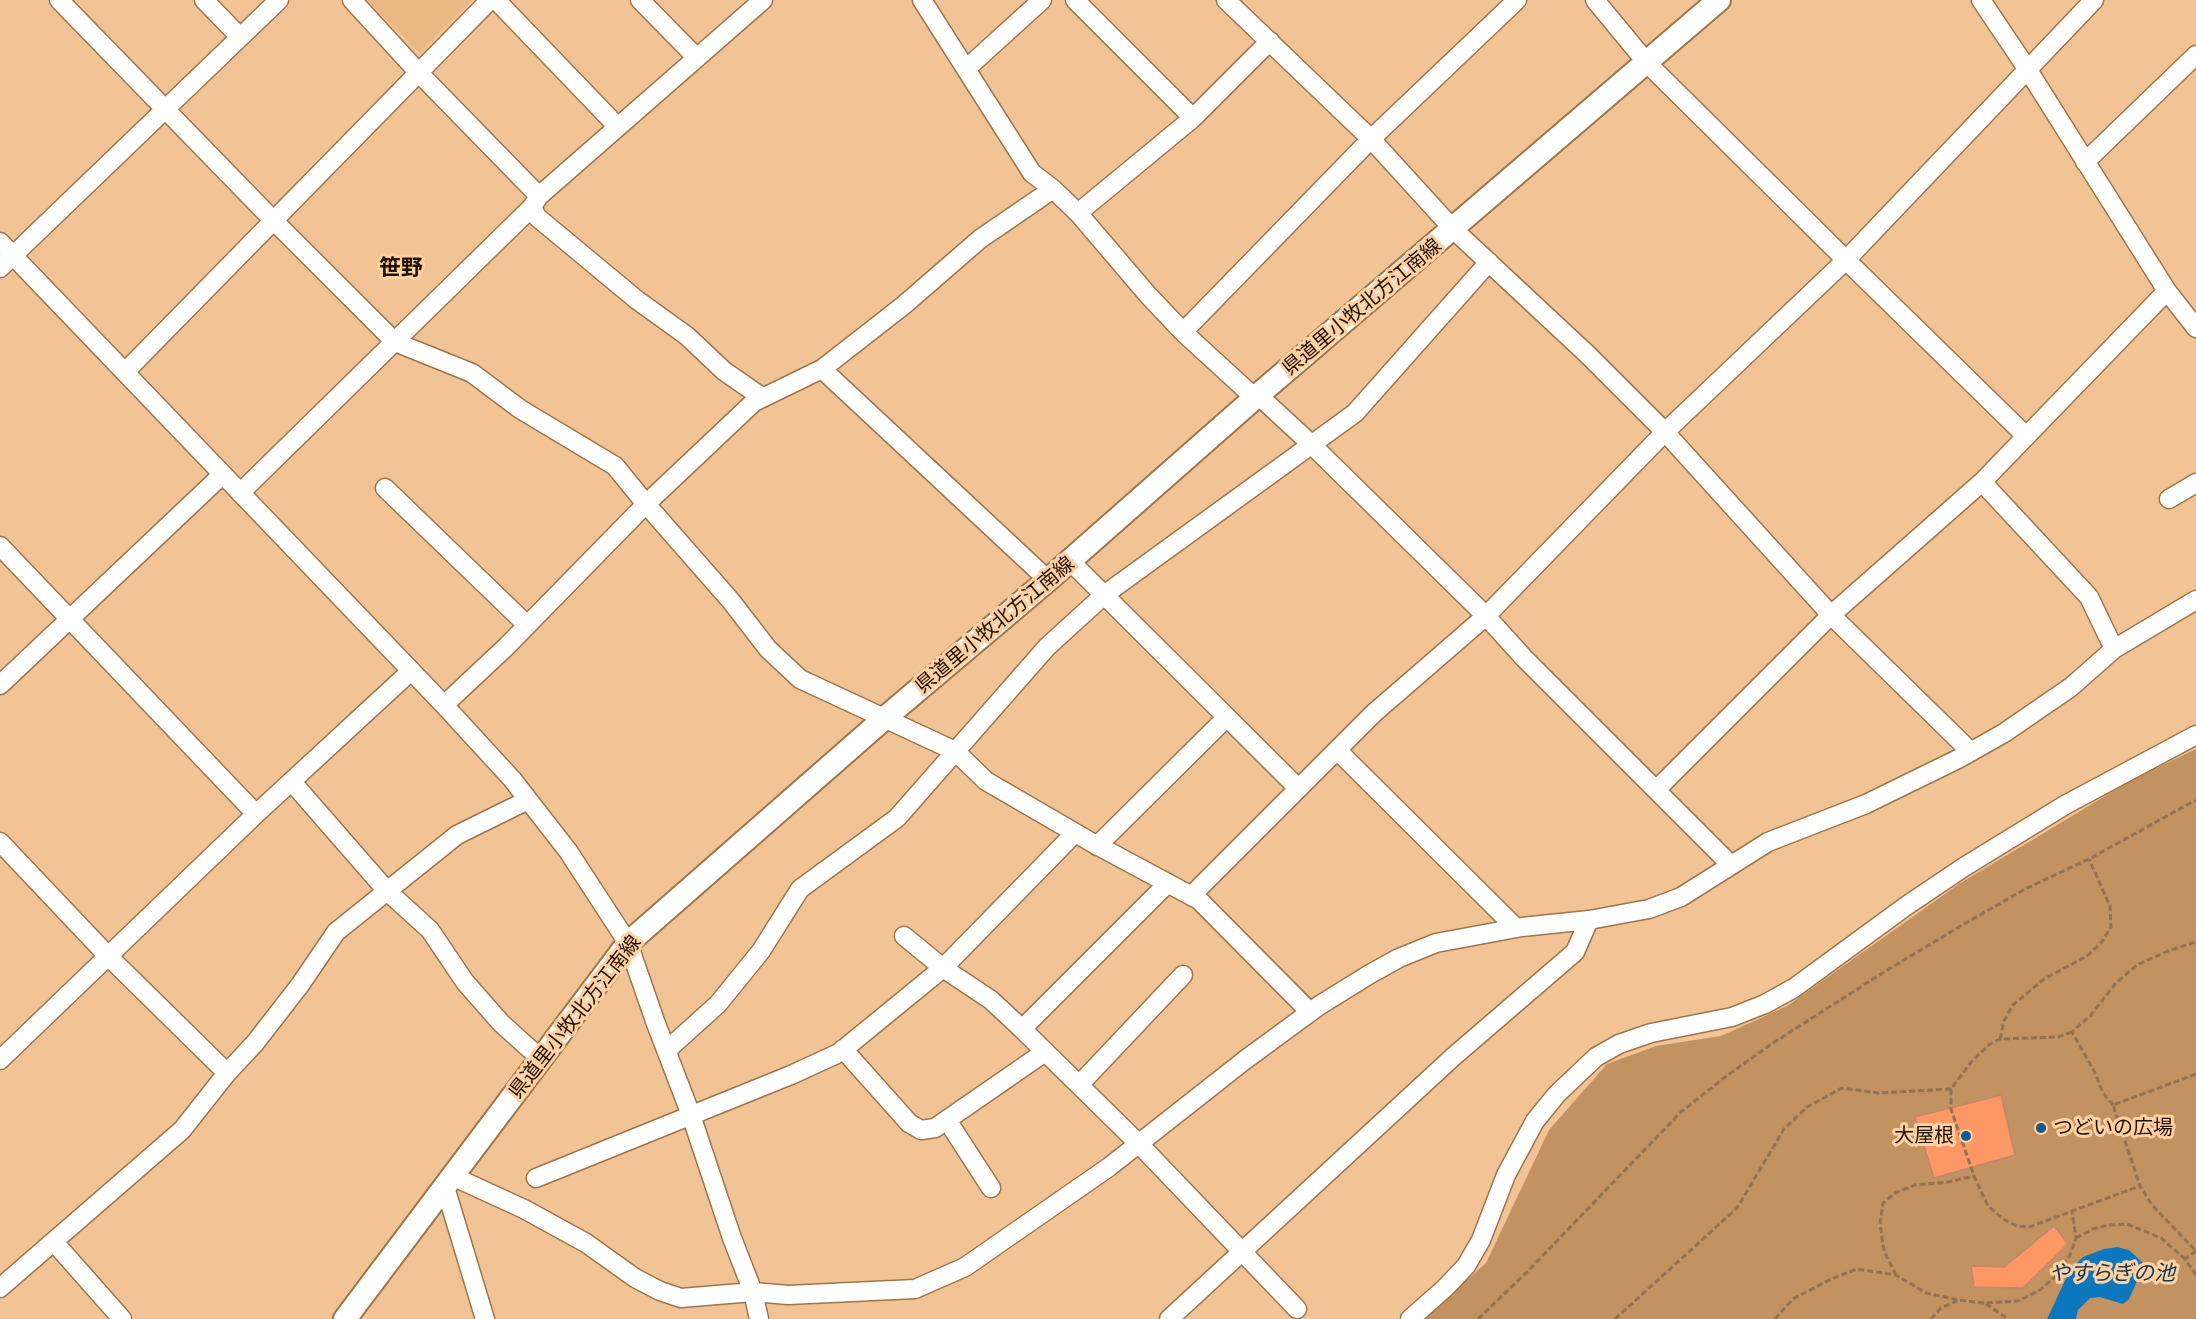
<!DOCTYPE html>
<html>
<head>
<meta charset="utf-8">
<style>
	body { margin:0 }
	canvas { display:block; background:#f1c395 }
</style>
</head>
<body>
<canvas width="2196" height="1319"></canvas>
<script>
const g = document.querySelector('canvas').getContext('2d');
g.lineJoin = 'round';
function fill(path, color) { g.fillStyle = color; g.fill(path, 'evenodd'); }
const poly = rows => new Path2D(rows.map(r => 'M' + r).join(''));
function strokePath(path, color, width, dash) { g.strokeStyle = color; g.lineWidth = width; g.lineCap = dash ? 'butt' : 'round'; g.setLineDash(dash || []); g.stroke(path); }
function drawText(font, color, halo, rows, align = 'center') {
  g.font = font + ' "Asap Condensed","Noto Sans JP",sans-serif'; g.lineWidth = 6; g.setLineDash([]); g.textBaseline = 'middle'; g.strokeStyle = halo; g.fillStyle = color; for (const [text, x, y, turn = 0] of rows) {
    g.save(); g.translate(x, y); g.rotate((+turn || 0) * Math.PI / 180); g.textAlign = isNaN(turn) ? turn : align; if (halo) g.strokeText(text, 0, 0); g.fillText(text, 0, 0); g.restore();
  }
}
fill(poly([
	[367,0,472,0,420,53]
]), '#eab783');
fill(poly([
	[2196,749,2196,1319,1423,1319,1486,1263,1549,1130,1607,1064,1656,1046,1721,1036,1787,1006,1959,884,2132,780]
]), '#c29260');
fill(poly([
	[2117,1247,2129,1250,2143,1263,2142,1276,2138,1279,2129,1299,2123,1304,2100,1297,2090,1298,2078,1310,2076,1319,2047,1319,2070,1270,2083,1257,2104,1249]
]), '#0d77be');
const building = poly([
	[2001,1095,2015,1155,1934,1178,1915,1117,2001,1095],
	[2054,1226,2068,1244,2023,1288,1974,1287,1971,1266,2004,1267,2054,1226]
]);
fill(building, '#fd9764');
strokePath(building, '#c1886e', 1.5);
const minor = poly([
	[59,0,273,220,395,342,472,373,520,409,615,466,646,504,731,601,768,649,800,679,955,751,986,781,1091,842,1199,900,1310,1012],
	[204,0,240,37],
	[352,0,418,72,539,196],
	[496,0,618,127],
	[640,0,697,58],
	[763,0,539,196,532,207,537,217,637,300,687,336,724,371,763,398],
	[922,0,1032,173,1053,189,1078,213,1148,295,1183,332,1255,398],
	[1075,0,1193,118],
	[1226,0,1371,139,1453,229,1587,354,1665,432,1831,615,1971,752],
	[1595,0,1647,63,1846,260,2026,436],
	[1981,0,2028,70,2167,291,2196,328],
	[966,69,1042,0],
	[2085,162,2196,55],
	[1078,213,1193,118,1270,41],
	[0,242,444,705,512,779,568,851,628,943,655,1021,691,1115,732,1238,753,1292,759,1319],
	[0,268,279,0],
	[1183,332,1371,139,1517,0],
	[822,369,1048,580],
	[125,372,490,0],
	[1258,395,1312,445,1486,616,1524,658,1730,864],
	[1982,482,2089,597,2114,649],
	[385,488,527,625],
	[240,493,532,207],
	[2169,499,2196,483],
	[0,546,256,814],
	[1070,561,1298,788],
	[0,685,222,475],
	[444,705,506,647,646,504,754,402,822,369,904,305,980,239,1053,189],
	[1337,750,1516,928],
	[292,782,387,891,430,930,465,982,501,1023,542,1060],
	[1657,789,1831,615,1982,482,2167,291],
	[0,842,108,956,227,1073],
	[1097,846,1227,717],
	[1191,896,1374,713,1486,616,1665,432,1846,260,2094,0],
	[904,936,943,968,991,1000,1022,1029,1139,1144,1297,1309],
	[1022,1029,1168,883],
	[843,1049,909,1123,921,1130,935,1128,1045,1052],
	[667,1050,718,1004,761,951,800,889,897,818,1047,647,1104,595,1355,413,1489,262],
	[0,1060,256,814,411,671],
	[1079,1085,1183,975],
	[947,1120,991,1188],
	[452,1176,524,1209,586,1243,635,1278,660,1291,681,1298,753,1292,788,1295,915,1289,965,1267,1109,1167,1245,1060,1320,1005,1370,974,1399,958,1436,943,1522,927,1589,920,1649,909,1681,897,1768,842,1866,804,1958,759,2004,733,2071,687,2114,649,2196,600],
	[536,1178,791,1075,839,1053,943,968,1075,833],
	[445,1187,485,1319],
	[54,1242,122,1319],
	[0,1288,182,1130,227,1073,255,1043,300,985,336,932,457,835,528,800],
	[1169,1319,1453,1057,1575,952,1589,920],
	[1410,1319,1445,1288,1466,1266,1481,1240,1506,1175,1535,1121,1557,1094,1596,1057,1619,1044,1651,1033,1732,1017,1765,1004,1794,988,1906,906,1964,867,2065,805,2196,735]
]);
const major = poly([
	[345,1319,628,943,886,717,1048,580,1258,395,1719,0]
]);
strokePath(minor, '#9f754a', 21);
strokePath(major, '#9f754a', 26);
strokePath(poly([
	[2072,1032,2058,1037,2000,1039,1990,1044,1972,1061,1951,1089,1951,1109,1974,1176,1988,1206,2003,1219,2017,1226,2029,1227,2140,1186],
	[2000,1039,2004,1021,2013,1005,2044,979,2087,956,2101,943,2111,927,2110,906,2089,859],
	[2196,1074,2113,1105,2140,1186,2152,1205,2196,1251],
	[2113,1105,2103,1093,2094,1071,2072,1032,2091,1015,2115,984,2137,965,2168,951,2196,942],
	[2076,1238,2093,1229,2109,1225,2127,1224,2161,1238,2185,1259],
	[2196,1251,2185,1259,2196,1275],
	[1896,1275,1884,1251,1880,1223,1883,1203,1895,1193,1915,1185,1948,1182,1974,1176],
	[1986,1304,2008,1319],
	[1478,1319,1527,1272,1681,1112,1725,1077,1773,1043,1884,972,1959,927,2025,889,2089,859,2196,800],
	[1615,1319,1737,1208,1784,1129,1807,1107,1842,1088,1878,1093,1951,1089],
	[1775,1319,1793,1299,1831,1279,1857,1269,1896,1275,1926,1293,1959,1300,1984,1303,2018,1301,2040,1290,2059,1273,2070,1255,2076,1238,2072,1211],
	[1931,1319,1941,1308,1959,1300]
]), '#937252', 3, [6, 3]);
strokePath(minor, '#fff', 18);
strokePath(major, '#fff', 22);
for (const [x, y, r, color] of [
	[2041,1128,6,"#12598d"],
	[1966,1136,6,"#12598d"]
]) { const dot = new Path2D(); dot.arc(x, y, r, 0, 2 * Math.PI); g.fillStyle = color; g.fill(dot); strokePath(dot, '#fed0a2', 2); }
drawText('20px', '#201001', '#fed0a2', [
	["県道里小牧北方江南線",1362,307,-40],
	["県道里小牧北方江南線",995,625,-40],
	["県道里小牧北方江南線",575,1017,-52]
]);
drawText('20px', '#201001', '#fed0a2', [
	["つどいの広場",2053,1128],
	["大屋根",1954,1136,"right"]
], 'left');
drawText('italic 21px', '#123755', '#fed0a2', [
	["やすらぎの池",2112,1273]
]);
drawText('bold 22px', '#201001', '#fed0a2', [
	["笹野",401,268]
]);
</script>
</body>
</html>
